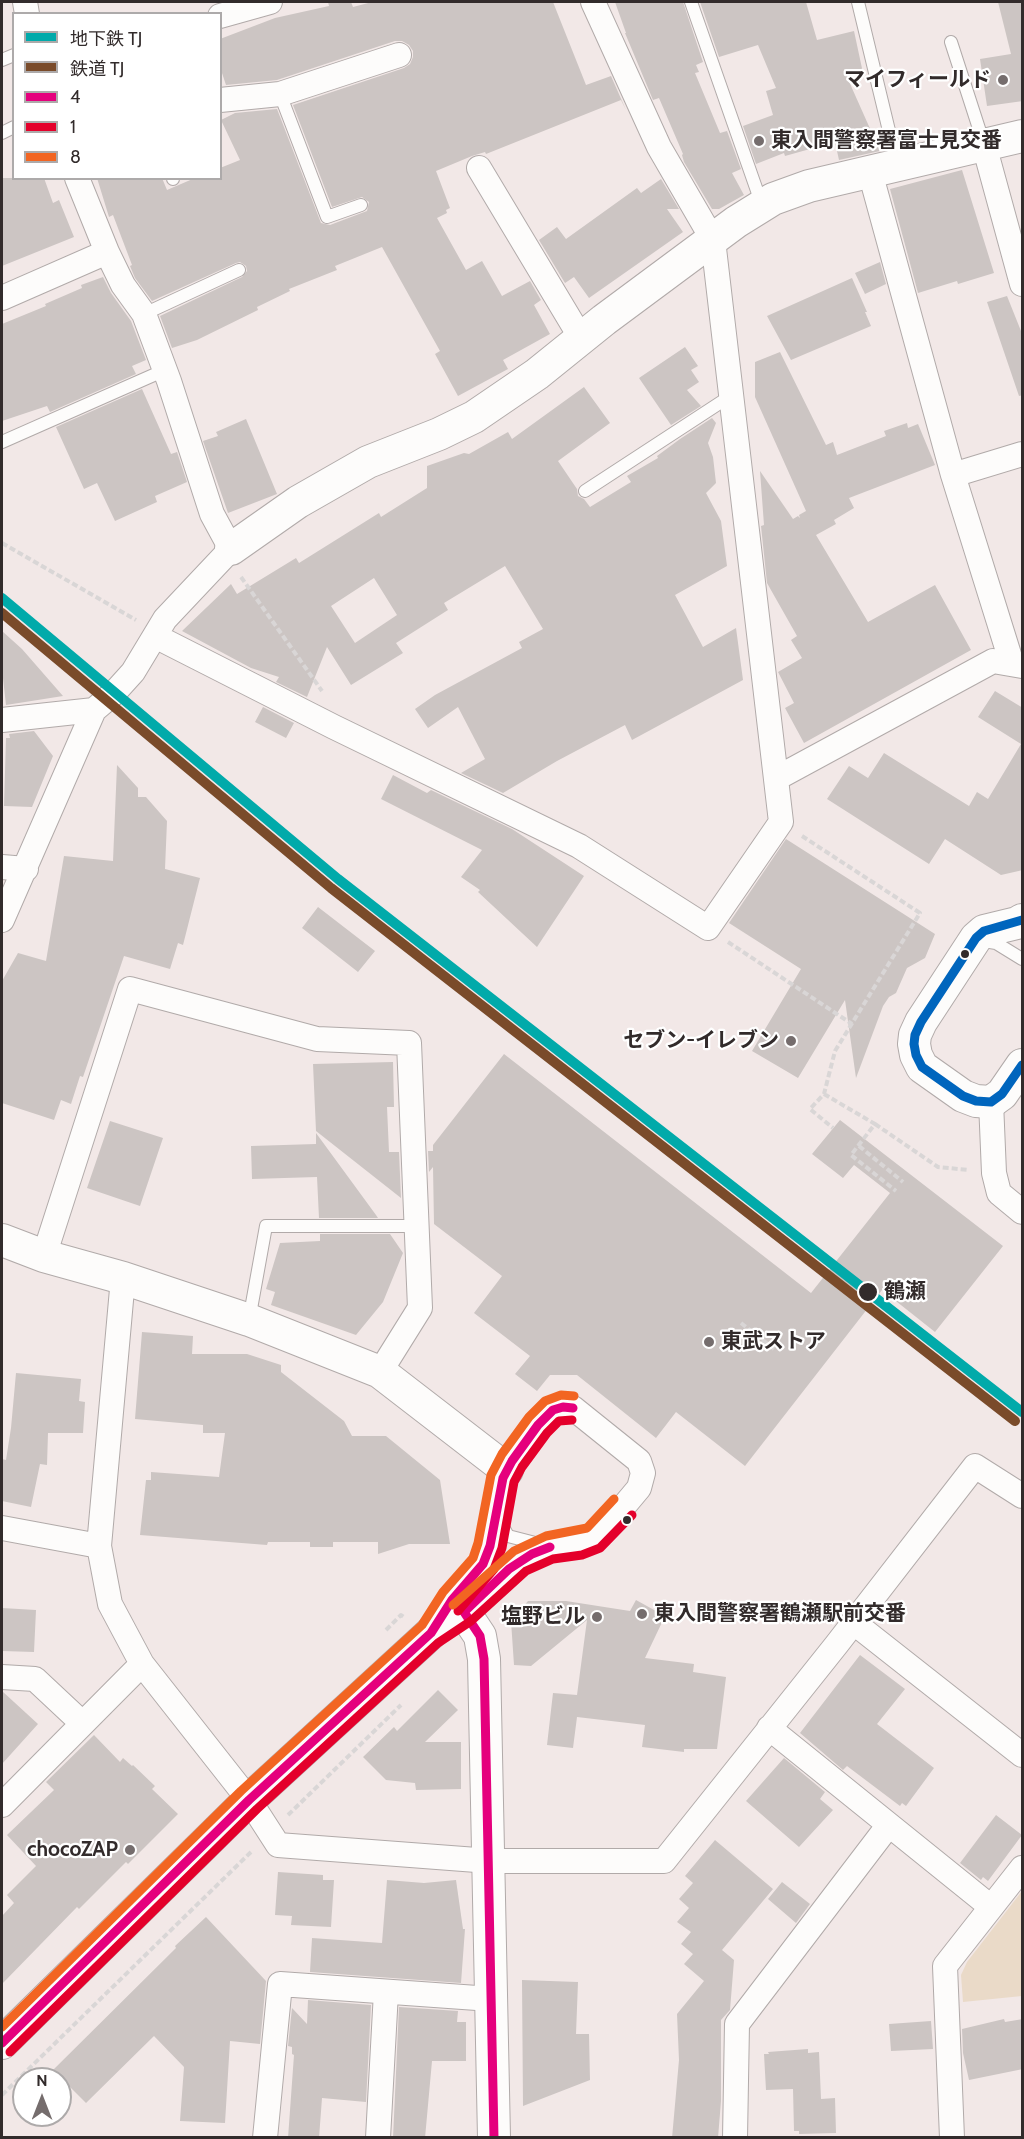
<!DOCTYPE html>
<html>
<head>
<meta charset="utf-8">
<style>
	body { margin:0 }
	#map { position:relative; width:1024px; height:2139px; overflow:hidden; background:#f2e8e7; font-family:Cabin,"Noto Sans JP",sans-serif }
	canvas { display:block }
	.frame { position:absolute; inset:0; border:3px solid #322b2b; pointer-events:none }
	.legend { position:absolute; left:12px; top:12px; width:210px; height:168px; box-sizing:border-box; background:#fff; border:2px solid #adaaaa; margin:0; padding:8px 10px; list-style:none; font-size:18px; color:#322b2b }
	.legend li { display:flex; align-items:center; gap:12px; height:30px }
	.legend b { width:30px; border:2px solid #adaaaa }
	.north { position:absolute; left:12px; top:2067px; width:60px; height:60px; box-sizing:border-box; background:#fff; border:2px solid #adaaaa; border-radius:50%; rotate:0deg; font-size:16px; font-weight:700; line-height:24px; text-align:center; color:#322b2b }
	.north::after { content:''; display:block; margin:auto; width:21px; height:27px; background:#756d6d; clip-path:polygon(50% 0,100% 100%,50% 72%,0 100%) }
</style>
</head>
<body>
<div id="map">
<canvas width="1024" height="2139"></canvas>
<div class="frame"></div>
<ul class="legend">
<li><b style="height:8px;background:#01aaaa"></b>地下鉄 TJ</li>
<li><b style="height:8px;background:#7a4b2a"></b>鉄道 TJ</li>
<li><b style="height:8px;background:#e5007d"></b>4</li>
<li><b style="height:8px;background:#e4002b"></b>1</li>
<li><b style="height:8px;background:#f26522"></b>8</li>
</ul>
<div class="north">N</div>
</div>
<script>
const g = document.querySelector('canvas').getContext('2d');
g.lineJoin = 'round';
function fill(path, color) { g.fillStyle = color; g.fill(path, 'evenodd'); }
const poly = rows => new Path2D(rows.map(r => 'M' + r).join(''));
function strokePath(path, color, width, dash) { g.strokeStyle = color; g.lineWidth = width; g.lineCap = dash ? 'butt' : 'round'; g.setLineDash(dash || []); g.stroke(path); }
function drawText(font, color, halo, rows, align = 'center') {
  g.font = font + ' Cabin,"Noto Sans JP",sans-serif'; g.lineWidth = 4.5; g.setLineDash([]); g.textBaseline = 'middle'; g.strokeStyle = halo; g.fillStyle = color; for (const [text, x, y, turn = 0] of rows) {
    g.save(); g.translate(x, y); g.rotate((+turn || 0) * Math.PI / 180); g.textAlign = isNaN(turn) ? turn : align; if (halo) g.strokeText(text, 0, 0); g.fillText(text, 0, 0); g.restore();
  }
}
fill(poly([
	[1022,1891,1022,1996,963,2002,961,1975,967,1962]
]), '#eadac8');
fill(poly([
	[328,2,351,2,353,7,372,2,553,2,586,85,611,76,626,110,621,100,486,154,485,152,472,156,436,171,450,208,446,210,447,213,437,218,466,270,482,261,502,296,530,281,541,300,534,305,550,334,503,360,508,369,458,396,435,354,440,351,382,247,335,266,337,270,289,289,290,291,257,307,258,310,197,340,172,348,160,316,242,277,247,271,246,266,240,262,236,263,152,301,135,278,130,266,132,265,113,215,109,217,97,178,162,178,167,190,195,178,220,178,220,168,240,160,221,120,235,113,277,109,321,223,330,225,367,211,369,202,362,197,332,207,293,105,404,68,410,64,413,57,413,51,409,45,402,41,395,41,277,80,226,85,220,67,220,39,275,18,329,6],
	[615,2,683,2,703,62,696,65,699,72,695,73,720,133,727,131,741,169,732,173,744,195,719,209,712,209,684,162,682,155,683,154,659,98,653,100,625,33,626,33],
	[700,2,806,2,817,40,854,31,863,73,847,77,880,151,839,160,835,142,785,156,784,153,756,164,743,126,773,115,766,91,776,88,758,45,719,57],
	[998,2,1023,2,1023,101,987,106,980,59,1011,54],
	[962,170,994,273,958,284,957,281,918,293,890,189],
	[2,178,44,178,53,203,59,200,74,237,2,266],
	[661,179,679,209,667,209,683,232,589,298,574,277,565,283,539,240,557,227,566,239,637,188,641,193],
	[880,262,886,284,865,294,855,273],
	[103,277,111,293,131,321,146,360,132,366,136,374,50,412,47,406,2,421,2,324,46,306,45,304,82,288,81,285],
	[852,278,867,312,865,312,871,326,791,360,767,316],
	[1007,296,1023,336,1023,395,1019,396,987,302],
	[685,347,698,366,691,370,699,382,687,390,701,406,671,425,639,378],
	[780,352,826,445,833,442,837,455,886,436,884,431,907,423,908,428,918,424,935,465,849,498,854,508,834,520,836,524,816,535,868,622,935,585,971,650,804,743,785,708,794,703,778,672,802,658,791,640,797,636,767,583,761,526,764,525,760,471,793,519,798,516,800,518,799,515,806,511,755,397,755,362],
	[584,387,610,423,558,461,577,489,578,496,584,499,590,507,631,482,627,476,658,458,657,456,680,439,712,418,716,423,708,443,713,457,716,483,706,493,721,521,727,566,675,595,703,647,736,628,743,680,632,740,625,725,557,761,503,793,461,773,485,759,458,707,428,728,415,709,435,695,522,648,519,642,543,629,505,566,444,603,448,610,396,643,403,653,351,685,327,647,307,697,276,682,279,677,251,668,182,631,231,584,237,594,296,558,299,563,379,513,381,517,427,488,427,466,464,453,469,454,508,432,512,439],
	[374,578,397,615,355,643,331,606],
	[142,389,171,454,177,452,187,482,155,496,157,502,115,521,97,483,84,489,56,427],
	[246,419,277,494,228,513,203,441,218,436,216,432],
	[2,631,22,649,63,696,6,705,2,669],
	[995,691,1023,708,1023,870,1001,875,945,839,929,864,827,799,849,766,868,778,884,753,969,806,977,792,988,799,1021,744,978,717],
	[263,707,294,723,286,738,255,722],
	[34,731,53,756,32,807,4,806,6,738,10,738,9,734],
	[117,765,138,788,138,797,146,797,167,821,165,869,200,878,183,945,178,943,170,969,124,956,83,1077,80,1076,71,1104,61,1100,54,1120,2,1103,2,981,18,953,46,961,64,856,113,861],
	[393,775,427,793,431,790,512,829,584,876,537,947,478,892,480,890,461,877,482,850,381,799],
	[786,839,935,934,925,958,907,968,896,993,889,997,883,1006,856,1078,845,1000,798,1078,752,1051,801,969,729,923],
	[318,907,375,951,358,972,302,928],
	[504,1054,811,1293,890,1193,854,1165,843,1178,812,1154,840,1120,1003,1246,935,1332,882,1290,745,1466,676,1412,656,1438,577,1375,550,1375,537,1391,515,1374,530,1356,474,1313,502,1276,434,1224,433,1167,429,1172,428,1151,433,1151,433,1145],
	[393,1062,394,1107,387,1107,389,1152,399,1152,401,1198,316,1131,313,1064],
	[110,1121,163,1138,140,1206,87,1188],
	[316,1133,376,1215,378,1218,319,1218,317,1177,252,1179,251,1146,316,1144],
	[320,1234,390,1234,403,1253,383,1302,356,1335,271,1305,275,1292,266,1289,280,1243,320,1241],
	[142,1332,193,1336,192,1354,247,1354,281,1365,281,1372,344,1421,352,1436,386,1436,440,1480,450,1544,409,1544,378,1554,378,1542,333,1542,333,1547,310,1547,310,1542,268,1542,267,1545,140,1535,146,1480,151,1480,151,1472,219,1477,225,1433,203,1433,203,1425,135,1419],
	[16,1373,81,1379,79,1401,85,1402,83,1433,48,1433,47,1465,40,1464,31,1507,2,1501,2,1459,6,1460,11,1428],
	[636,1600,665,1616,645,1658,694,1664,693,1672,726,1677,717,1749,684,1749,684,1752,642,1747,645,1725,577,1717,573,1748,547,1745,553,1693,577,1695,587,1620,531,1666,514,1665,511,1621,528,1601,566,1601,630,1611],
	[2,1608,36,1610,34,1652,2,1651],
	[860,1655,905,1689,877,1724,934,1768,906,1806,902,1803,900,1806,847,1766,843,1770,800,1733],
	[438,1690,458,1710,425,1742,461,1742,461,1789,416,1790,415,1783,386,1780,363,1757,394,1727,397,1731],
	[2,1691,38,1724,2,1764],
	[94,1735,120,1762,123,1758,132,1766,133,1765,155,1786,152,1789,178,1814,128,1864,126,1862,79,1909,77,1907,2,1984,2,1916,14,1903,7,1895,36,1866,7,1835,54,1790,46,1782],
	[784,1758,825,1792,820,1799,833,1810,799,1847,746,1801],
	[996,1815,1022,1835,988,1881,983,1877,981,1880,960,1863],
	[715,1840,773,1889,722,1950,734,1960,730,2010,721,2020,721,2101,718,2138,672,2138,679,2060,677,2014,704,1981,684,1964,693,1954,681,1944,691,1932,677,1922,689,1908,679,1899,693,1883,685,1876],
	[278,1872,323,1875,323,1880,334,1880,331,1927,291,1925,292,1916,275,1915],
	[387,1880,424,1883,456,1880,463,1929,465,1929,461,1983,310,1972,312,1938,382,1943],
	[782,1882,810,1904,796,1923,768,1899],
	[206,1917,266,1981,260,2044,230,2041,225,2123,180,2121,184,2067,154,2036,86,2103,53,2070,176,1948,175,1946],
	[522,1980,578,1982,576,2034,589,2034,590,2080,523,2106],
	[308,2000,371,2005,366,2102,322,2098,319,2138,288,2138,294,2055,292,2054,292,2047,288,2046,292,2008,307,2024],
	[399,2007,458,2011,457,2022,466,2022,466,2061,432,2061,425,2138,393,2138],
	[1004,2019,1005,2022,1023,2019,1023,2069,969,2080,963,2053,962,2029],
	[931,2021,933,2049,891,2051,889,2024],
	[808,2049,808,2053,819,2052,821,2099,835,2098,836,2133,799,2134,799,2131,794,2131,793,2089,766,2090,764,2054,769,2054,768,2052]
]), '#ccc5c3');
const service = poly([
	[691,2,762,205],
	[858,2,897,164],
	[951,42,984,144],
	[2,60,14,55],
	[280,94,327,217,361,205],
	[2,133,14,127],
	[173,178,173,179],
	[144,314,239,270],
	[2,442,165,370],
	[585,491,732,395],
	[984,941,996,943,1022,959],
	[249,1320,266,1226,418,1226],
	[498,1518,508,1536,543,1545]
]);
const minor = poly([
	[25,2,27,14],
	[220,16,270,2],
	[220,100,280,94,399,55],
	[984,145,1022,284],
	[479,168,581,338],
	[870,172,953,475,1012,664],
	[2,298,107,252],
	[953,475,1022,454],
	[155,636,334,727,579,846,708,928,781,822,713,240,659,147,593,2],
	[2,720,94,710],
	[777,778,993,661,1022,666],
	[2,867,26,869],
	[2,920,94,710,114,693,133,672,165,619,231,549,212,514,169,381,144,314,123,285,107,252,77,178],
	[991,1102,994,1173,999,1193,1022,1212],
	[44,1256,130,989,317,1039,409,1043,420,1308,380,1372],
	[123,1278,99,1546,110,1604,142,1664,249,1800,278,1845,490,1861,664,1861,837,1644,975,1466,1022,1496],
	[563,1407,573,1408,639,1461,643,1473,639,1488,603,1531,594,1538,579,1543,550,1547,532,1554,509,1569,464,1612,431,1633,452,1600,483,1564,490,1546,503,1478,512,1461,546,1416,553,1410,563,1407],
	[2,1528,99,1546],
	[853,1622,1022,1755],
	[2,1677,35,1679,82,1723],
	[769,1728,991,1907],
	[2,1805,142,1664],
	[265,2138,280,1984,491,1999],
	[378,2138,386,1992],
	[735,2138,737,2024,888,1826],
	[952,2138,945,1966,1022,1868]
]);
const tertiary = poly([
	[231,549,298,502,368,462,439,434,474,417,537,374,604,320,736,222,773,199,809,186,1022,136],
	[1022,920,1017,923,984,931,976,938,921,1022,915,1035,914,1044,916,1055,922,1067,963,1096,976,1101,991,1102,1002,1094,1022,1065],
	[2,1240,44,1256,123,1278,249,1320,380,1372,507,1470],
	[464,1612,480,1636,484,1659,494,2138],
	[2,2043,249,1800,431,1633]
]);
strokePath(service, '#b1aaa9', 14);
strokePath(minor, '#b1aaa9', 26);
strokePath(tertiary, '#b1aaa9', 34);
strokePath(poly([
	[2,543,136,620],
	[241,577,322,691],
	[802,836,920,913,835,1051,824,1094,810,1109,833,1128],
	[728,942,852,1024],
	[824,1094,875,1124,851,1155,896,1191],
	[875,1124,938,1167,969,1170],
	[859,1146,903,1182],
	[741,1323,774,1349],
	[386,1630,401,1615,405,1618],
	[288,1815,401,1705],
	[2,2095,251,1852]
]), '#d9d6d6', 4, [6, 3]);
strokePath(service, '#fdfcfb', 12);
strokePath(minor, '#fdfcfb', 24);
strokePath(tertiary, '#fdfcfb', 32);
strokePath(poly([
	[464,1612,480,1636,484,1659,494,2138],
	[464,1612,509,1569,532,1554,550,1547],
	[2,2043,249,1800,431,1633,452,1600,483,1564,490,1546,503,1478,512,1461,538,1425,553,1410,563,1407,573,1408]
]), '#e5007d', 9);
strokePath(poly([
	[458,1611,494,1569,502,1548,514,1482,522,1467,547,1433,559,1421,572,1420],
	[10,2052,257,1809,438,1643,471,1621,526,1571,553,1559,582,1555,600,1548,632,1515]
]), '#e4002b', 9);
strokePath(poly([
	[453,1605,514,1551,546,1536,587,1528,614,1499],
	[2,2027,241,1791,422,1625,443,1592,473,1558,478,1543,491,1475,502,1454,529,1417,545,1401,561,1395,574,1396]
]), '#f26522', 9);
strokePath(poly([
	[1022,920,984,931,976,938,921,1022,915,1035,914,1044,916,1055,922,1067,963,1096,976,1101,991,1102,1002,1094,1022,1065]
]), '#0065bd', 9);
strokePath(poly([
	[2,613,331,888,1015,1421]
]), '#7a4b2a', 10);
strokePath(poly([
	[2,598,338,879,1022,1412]
]), '#01aaaa', 10);
for (const [x, y, r, color] of [
	[1003,80,6,"#756d6d"],
	[759,141,6,"#756d6d"],
	[965,954,5,"#322b2b"],
	[791,1041,6,"#756d6d"],
	[868,1292,10,"#322b2b"],
	[709,1342,6,"#756d6d"],
	[627,1520,5,"#322b2b"],
	[642,1614,6,"#756d6d"],
	[597,1617,6,"#756d6d"],
	[130,1850,6,"#756d6d"]
]) { const dot = new Path2D(); dot.arc(x, y, r, 0, 2 * Math.PI); g.fillStyle = color; g.fill(dot); strokePath(dot, '#fff', 2); }
drawText('bold 21px', '#322b2b', '#fff', [
	["マイフィールド",991,80],
	["東入間警察署富士見交番",771,141,"left"],
	["セブン-イレブン",779,1041],
	["東武ストア",721,1342,"left"],
	["東入間警察署鶴瀬駅前交番",654,1614,"left"],
	["塩野ビル",585,1617],
	["chocoZAP",118,1850]
], 'right');
drawText('bold 21px', '#322b2b', '#fff', [
	["鶴瀬",884,1292]
], 'left');
</script>
</body>
</html>
